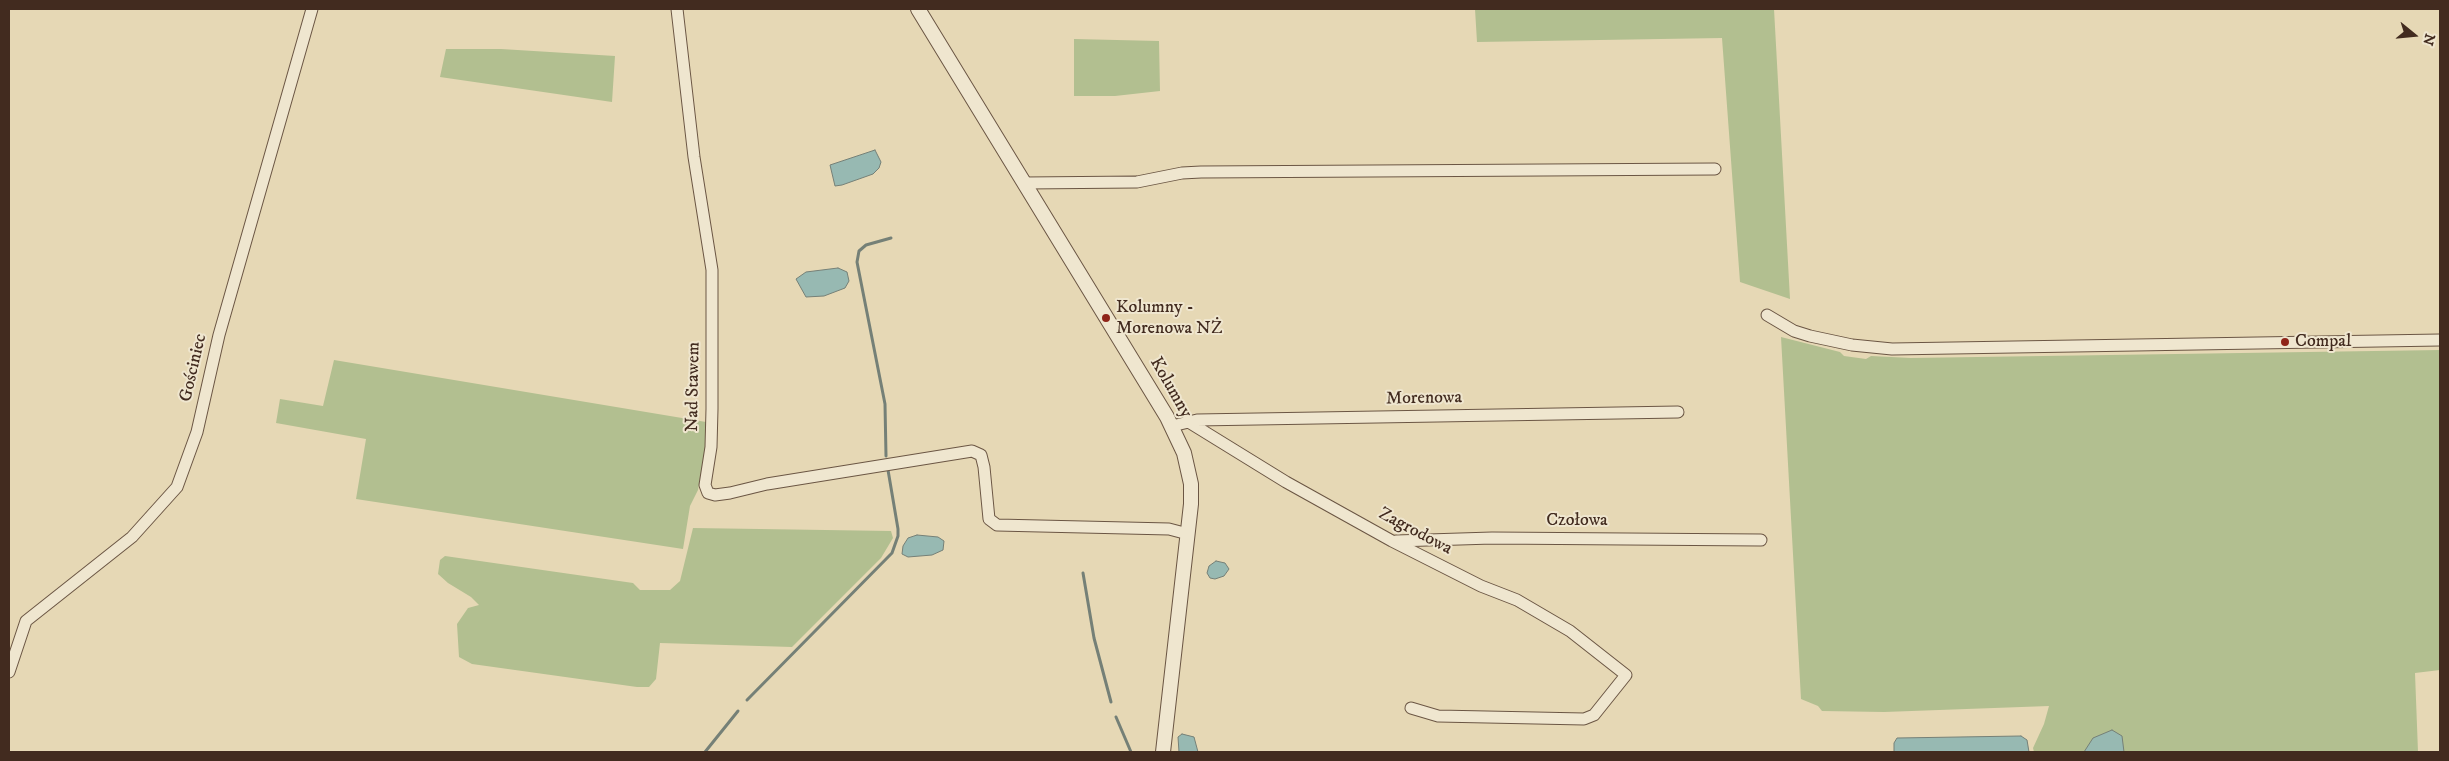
<!DOCTYPE html>
<html>
<head>
<meta charset="utf-8">
<style>
	body { margin:0 }
	#map { position:relative; width:2449px; height:761px; overflow:hidden; background:#e6d8b5; font-family:"IM FELL DW Pica",serif }
	canvas { display:block }
	.frame { position:absolute; inset:0; border:10px solid #422b1f; pointer-events:none }
	.north { position:absolute; left:2389px; top:10px; width:50px; height:50px; -webkit-text-stroke:4px #efe6cf; paint-order:stroke; rotate:107deg; font-size:14px; font-weight:700; line-height:20px; text-align:center; color:#422b1f }
	.north::after { content:''; display:block; margin:auto; width:18px; height:22px; background:#422b1f; clip-path:polygon(50% 0,100% 100%,50% 72%,0 100%) }
</style>
</head>
<body>
<div id="map">
<canvas width="2449" height="761"></canvas>
<div class="frame"></div>
<div class="north">N</div>
</div>
<script>
const g = document.querySelector('canvas').getContext('2d');
g.lineJoin = 'round';
function fill(path, color) { g.fillStyle = color; g.fill(path, 'evenodd'); }
const poly = rows => new Path2D(rows.map(r => 'M' + r).join(''));
function strokePath(path, color, width, dash) { g.strokeStyle = color; g.lineWidth = width; g.lineCap = dash ? 'butt' : 'round'; g.setLineDash(dash || []); g.stroke(path); }
function drawText(font, color, halo, rows, align = 'center') {
  g.font = font + ' "IM FELL DW Pica",serif'; g.lineWidth = 4; g.setLineDash([]); g.textBaseline = 'middle'; g.strokeStyle = halo; g.fillStyle = color; for (const [text, x, y, turn = 0] of rows) {
    g.save(); g.translate(x, y); g.rotate((+turn || 0) * Math.PI / 180); g.textAlign = isNaN(turn) ? turn : align; if (halo) g.strokeText(text, 0, 0); g.fillText(text, 0, 0); g.restore();
  }
}
fill(poly([
	[1475,9,1774,9,1790,299,1740,282,1722,38,1477,42],
	[1074,39,1159,41,1160,91,1115,96,1074,96],
	[446,49,501,49,615,56,612,102,440,77],
	[1781,337,1840,352,1844,356,1866,359,1871,356,1911,358,2440,350,2440,670,2415,673,2418,752,2034,752,2033,748,2044,724,2049,706,1884,712,1822,711,1818,706,1801,699],
	[334,360,706,422,705,450,698,490,690,506,683,549,356,499,366,439,276,423,280,399,323,406],
	[693,528,891,531,893,538,881,558,792,647,660,643,656,679,649,687,637,687,472,664,459,657,457,624,468,608,479,605,471,597,448,583,438,574,440,560,445,556,633,583,640,590,670,590,680,581]
]), '#b2bf90');
const water = poly([
	[875,150,881,162,879,168,873,174,842,185,835,186,830,165,875,150],
	[838,268,847,272,849,281,845,288,824,296,806,297,796,279,806,272,838,268],
	[917,535,938,537,944,541,943,550,932,555,908,557,902,554,903,546,908,538,917,535],
	[1216,561,1225,563,1229,569,1224,576,1215,579,1210,578,1207,573,1209,566,1216,561],
	[2112,730,2122,736,2124,752,2084,752,2093,738,2112,730],
	[1182,734,1194,737,1198,752,1179,752,1178,737,1182,734],
	[2021,736,2027,740,2029,752,1894,752,1894,743,1897,738,2021,736]
]);
fill(water, '#97b9b2');
strokePath(water, '#758077', 1);
strokePath(poly([
	[886,456,885,404,857,262,859,251,866,245,891,238],
	[1083,573,1094,638,1111,702],
	[747,700,892,553,898,536,898,529,888,470],
	[1116,717,1131,752],
	[705,752,738,711]
]), '#758077', 3);
const minor = poly([
	[677,9,694,157,712,270,712,409,711,447,705,485,708,493,715,495,730,493,767,484,972,451,981,455,984,467,989,519,997,525,1169,529,1188,534],
	[1025,183,1137,182,1182,173,1201,172,1715,169],
	[1767,315,1794,331,1810,336,1852,345,1892,349,2440,340],
	[1187,421,1286,482,1392,541,1481,586,1517,600,1570,631,1626,675,1594,715,1584,719,1438,716,1411,708],
	[1172,426,1197,420,1678,412],
	[1396,541,1492,538,1761,540],
	[9,672,26,621,132,537,177,487,197,432,219,335,312,9]
]);
const tertiary = poly([
	[918,9,1167,417,1184,453,1191,484,1191,504,1163,752]
]);
strokePath(minor, '#6b5644', 13);
strokePath(tertiary, '#6b5644', 16);
strokePath(minor, '#efe6cf', 11);
strokePath(tertiary, '#efe6cf', 14);
for (const [x, y, r, color] of [
	[1106,318,5,"#8f2418"],
	[2285,342,5,"#8f2418"]
]) { const dot = new Path2D(); dot.arc(x, y, r, 0, 2 * Math.PI); g.fillStyle = color; g.fill(dot); strokePath(dot, '#efe6cf', 2); }
drawText('18px', '#422b1f', '#efe6cf', [
	["Kolumny -",1116,308],
	["Morenowa NŻ",1116,329],
	["Compal",2295,342]
], 'left');
drawText('18px', '#422b1f', '#efe6cf', [
	["Gościniec",194,368,-77],
	["Nad Stawem",694,387,-89],
	["Kolumny",1170,388,60],
	["Morenowa",1424,399,-1],
	["Czołowa",1577,521],
	["Zagrodowa",1415,532,28]
]);
</script>
</body>
</html>
